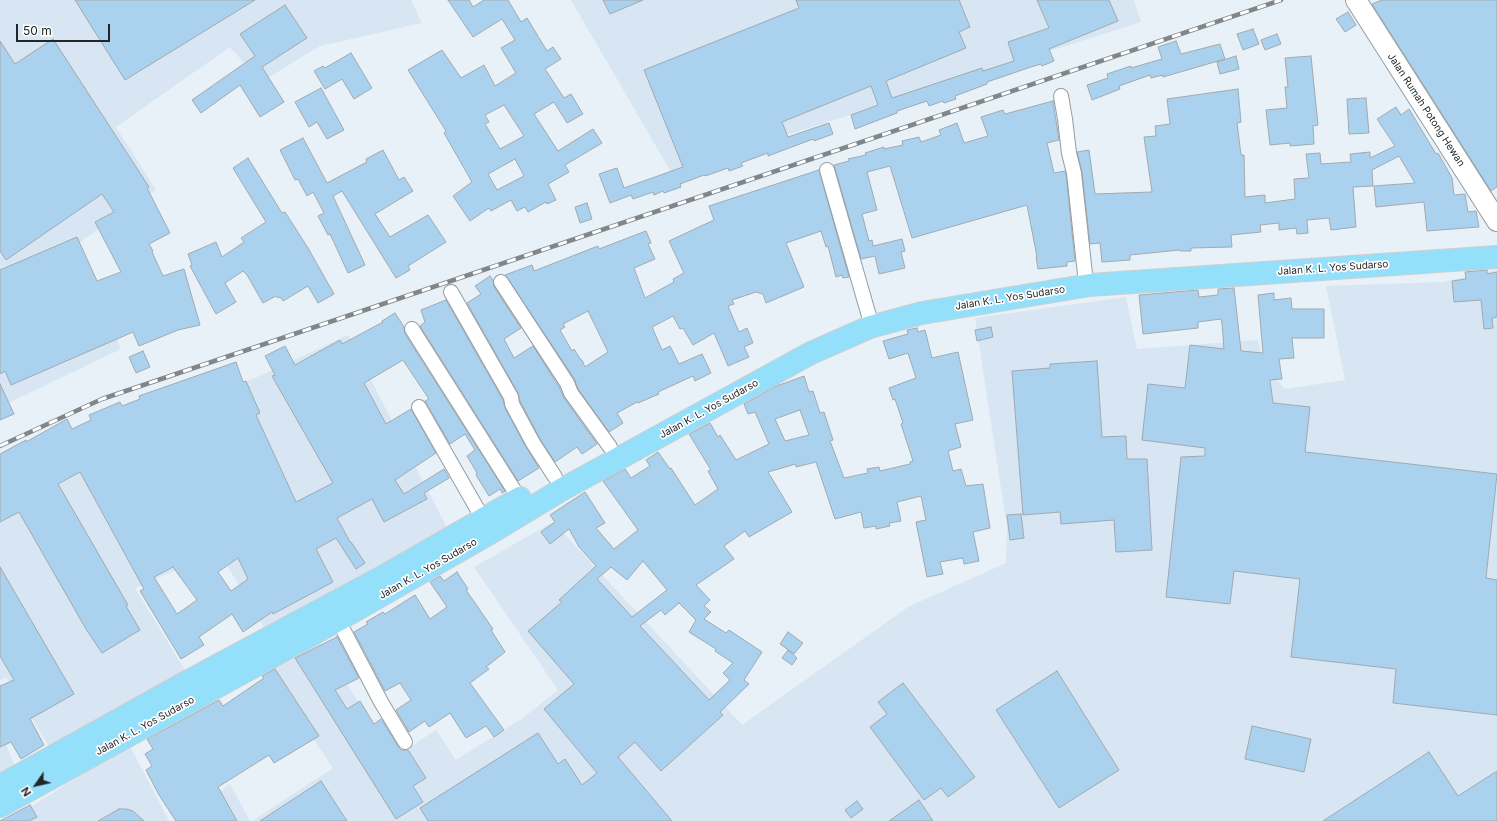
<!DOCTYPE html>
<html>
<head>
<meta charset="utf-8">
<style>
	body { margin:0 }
	#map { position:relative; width:1497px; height:821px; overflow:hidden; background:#e8f1f7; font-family:Inter,sans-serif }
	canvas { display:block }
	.north { position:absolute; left:16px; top:765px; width:40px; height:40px; -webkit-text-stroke:3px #fff; paint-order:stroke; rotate:236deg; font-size:11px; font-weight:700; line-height:16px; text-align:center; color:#232628 }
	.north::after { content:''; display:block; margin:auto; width:14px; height:18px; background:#232628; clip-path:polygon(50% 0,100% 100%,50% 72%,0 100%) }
	.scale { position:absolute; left:16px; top:24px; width:94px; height:18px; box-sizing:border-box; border:2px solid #232628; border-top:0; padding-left:5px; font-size:12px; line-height:14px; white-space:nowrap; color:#232628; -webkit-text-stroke:3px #fff; paint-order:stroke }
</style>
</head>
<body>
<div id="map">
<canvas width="1497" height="821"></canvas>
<div class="north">N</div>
<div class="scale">50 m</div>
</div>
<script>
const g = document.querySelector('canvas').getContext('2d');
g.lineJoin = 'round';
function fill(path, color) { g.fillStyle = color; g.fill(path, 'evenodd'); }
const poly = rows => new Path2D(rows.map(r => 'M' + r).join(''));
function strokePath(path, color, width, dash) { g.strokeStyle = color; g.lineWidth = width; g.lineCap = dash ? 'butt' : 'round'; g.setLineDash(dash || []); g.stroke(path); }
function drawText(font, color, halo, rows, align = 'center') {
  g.font = font + ' Inter,sans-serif'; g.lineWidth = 3.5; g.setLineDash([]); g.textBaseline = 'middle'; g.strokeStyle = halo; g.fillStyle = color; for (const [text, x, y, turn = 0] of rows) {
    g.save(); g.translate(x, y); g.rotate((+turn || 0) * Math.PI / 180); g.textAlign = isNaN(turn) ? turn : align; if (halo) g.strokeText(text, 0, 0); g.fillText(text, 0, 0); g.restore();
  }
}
fill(poly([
	[0,0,411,0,422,23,320,46,261,82,230,47,116,127,156,190,77,244,121,349,0,407],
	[571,0,1134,0,1141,22,671,172],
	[1497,270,1497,821,252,821,333,768,266,669,318,640,395,757,436,730,456,760,523,718,558,690,474,567,553,522,742,725,908,607,1006,563,1007,527,975,318,1126,297,1137,349,1258,340,1265,368,1285,389,1345,380,1326,286,1443,282],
	[348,335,449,532,268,634,219,552,135,588,186,672,50,748,6,677,0,680,0,490,262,375],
	[0,730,16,769,0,777],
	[129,744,169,821,3,821,34,805],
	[230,784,250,821,180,821]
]), '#d7e6f2');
const building = poly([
	[75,0,255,0,125,80,75,0],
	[448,0,469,0,473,7,484,0,508,0,521,22,527,18,547,51,553,47,561,59,545,69,564,98,571,94,583,114,567,123,554,102,534,114,558,151,593,129,602,143,565,165,569,172,548,184,556,200,547,204,546,202,528,212,525,207,517,211,511,200,491,211,489,208,470,221,453,196,472,182,444,133,446,131,408,70,442,50,461,78,484,65,495,86,516,73,501,48,515,40,502,19,473,37,448,0],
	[504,105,524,136,500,149,485,124,489,122,485,115,504,105],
	[515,159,524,176,497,190,488,174,515,159],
	[603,0,643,0,610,14,603,0],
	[796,0,959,0,970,27,959,32,966,48,886,81,892,98,982,68,983,71,1014,61,1008,42,1049,28,1037,0,1109,0,1118,21,1049,49,1054,61,1042,66,1041,64,1031,67,987,82,987,84,955,96,956,99,944,103,943,101,929,106,927,101,897,111,897,113,855,129,851,115,878,105,871,86,782,122,788,137,829,123,833,134,814,141,813,139,768,156,768,153,741,163,743,166,729,171,728,168,705,176,704,175,680,184,681,187,664,193,663,191,654,195,653,192,633,199,631,195,610,203,599,174,617,168,624,188,683,167,644,70,799,8,796,0],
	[1382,0,1497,0,1497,187,1491,191,1372,4,1382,0],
	[285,5,307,38,262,67,284,102,260,117,240,85,201,113,192,100,255,56,240,34,285,5],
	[1348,12,1356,25,1345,32,1336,19,1348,12],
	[1253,29,1259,44,1243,50,1237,34,1253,29],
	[1277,34,1281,44,1265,50,1261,40,1277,34],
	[53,39,149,187,147,188,170,233,149,244,153,251,152,252,163,276,184,269,200,325,178,330,139,346,133,332,11,385,5,371,0,374,0,270,77,237,97,281,121,272,95,222,114,212,102,194,6,260,0,251,0,41,15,64,53,39],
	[1176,41,1181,54,1220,44,1225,59,1163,77,1163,75,1151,78,1150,75,1119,86,1120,89,1092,100,1087,85,1108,78,1107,74,1131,66,1131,68,1162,59,1158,47,1176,41],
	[351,53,372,88,354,99,342,79,325,89,314,71,323,66,325,68,351,53],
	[1236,56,1239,69,1220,74,1217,62,1236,56],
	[1311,56,1318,125,1313,126,1314,144,1290,146,1290,143,1270,145,1266,110,1287,108,1285,87,1288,87,1285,58,1311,56],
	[321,88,344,130,327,139,317,122,309,127,295,102,321,88],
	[1238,89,1241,122,1237,123,1241,155,1244,155,1245,197,1265,195,1265,203,1295,199,1294,179,1309,178,1306,154,1320,153,1321,164,1351,162,1350,154,1370,152,1370,158,1395,146,1377,119,1396,107,1401,115,1409,109,1436,154,1438,153,1452,178,1454,195,1465,194,1468,212,1476,211,1479,227,1427,231,1424,202,1376,207,1374,186,1415,183,1399,156,1372,170,1373,186,1353,187,1356,227,1331,230,1329,218,1307,220,1308,233,1297,234,1296,228,1279,230,1279,223,1260,225,1261,232,1231,235,1232,247,1191,248,1191,251,1180,251,1180,250,1130,255,1130,260,1102,262,1100,243,1090,244,1082,172,1077,152,1089,150,1095,194,1152,192,1144,137,1156,136,1155,126,1170,124,1167,99,1238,89],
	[1366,98,1369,133,1349,134,1347,99,1366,98],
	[1053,101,1059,140,1047,143,1054,173,1065,171,1066,174,1075,261,1067,262,1067,266,1038,269,1036,257,1037,257,1027,205,912,238,890,166,867,172,877,210,862,214,869,241,872,240,873,246,902,239,905,251,901,252,905,268,879,274,875,256,861,259,834,165,849,161,848,159,866,155,865,153,884,147,884,149,903,145,902,141,919,137,921,142,941,135,939,130,957,123,964,143,988,136,981,117,1003,110,1005,114,1053,101],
	[303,138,327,183,367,162,366,159,383,150,399,180,404,177,413,191,375,214,390,237,428,215,446,242,408,266,410,270,396,278,342,191,333,196,365,265,348,273,330,234,328,235,318,216,324,213,313,192,307,196,298,179,295,180,280,150,303,138],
	[248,158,282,213,285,212,308,248,334,294,318,303,308,286,283,301,280,297,278,298,276,296,263,303,247,275,243,271,225,283,236,302,216,314,190,266,192,265,188,254,216,242,222,257,244,242,241,238,266,222,233,168,248,158],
	[819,170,849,277,843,278,842,275,836,277,828,246,826,247,821,231,786,243,804,287,766,303,763,294,756,292,732,300,734,304,728,306,739,332,747,328,753,343,744,347,749,357,728,366,714,333,693,345,683,328,680,329,673,316,652,327,662,350,670,346,679,364,702,354,711,373,695,381,693,376,658,392,659,394,638,403,637,402,617,413,623,423,609,432,578,389,574,378,505,275,532,265,534,271,598,246,599,249,646,231,651,243,648,244,655,259,634,268,645,298,674,282,673,279,684,273,669,241,714,220,709,206,819,170],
	[588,311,608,352,585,367,582,360,581,360,574,349,572,351,560,330,565,327,563,324,588,311],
	[587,203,592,219,580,223,575,207,587,203],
	[1487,270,1487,274,1497,272,1497,317,1492,318,1493,328,1484,329,1481,300,1454,302,1452,281,1466,279,1465,272,1487,270],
	[490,276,493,280,494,287,521,328,504,339,514,358,533,346,559,387,564,398,597,444,582,454,577,447,555,462,540,439,520,401,518,393,467,303,481,294,475,286,490,276],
	[1234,288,1241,351,1263,353,1258,295,1274,293,1274,300,1291,298,1292,309,1324,309,1324,338,1292,338,1294,358,1279,359,1282,379,1270,380,1273,403,1310,407,1305,452,1497,474,1486,578,1497,580,1497,715,1393,703,1396,669,1291,657,1300,579,1234,571,1230,604,1166,597,1181,457,1205,456,1205,448,1142,440,1148,384,1185,388,1190,345,1224,349,1222,323,1221,319,1198,322,1198,328,1143,334,1139,295,1198,290,1199,297,1218,295,1218,289,1234,288],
	[446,300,503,400,505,408,526,447,539,468,518,481,420,326,425,322,421,310,446,300],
	[395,313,404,327,405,334,505,491,502,493,500,489,489,496,476,475,477,473,467,456,475,450,465,434,450,444,425,401,429,399,403,360,364,383,386,424,411,409,436,453,395,480,404,494,444,469,449,478,424,493,427,499,384,522,372,499,337,518,350,542,351,542,365,563,356,569,336,538,316,549,333,582,273,614,272,612,243,632,232,614,199,637,204,645,181,659,140,591,144,589,80,472,58,484,128,605,126,606,140,630,102,653,86,629,19,512,0,522,0,454,26,440,26,442,67,419,72,429,91,420,89,415,120,402,122,406,140,399,139,396,236,362,243,382,246,381,260,413,256,415,296,502,333,483,272,376,275,375,265,356,285,346,295,365,340,340,342,344,383,322,382,321,395,313],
	[238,558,248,579,231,591,218,572,238,558],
	[173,567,197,600,177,614,154,577,173,567],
	[991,327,993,337,977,341,975,330,991,327],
	[917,328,918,332,925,330,932,358,958,352,973,420,955,424,961,447,948,451,953,471,961,469,966,486,983,484,990,528,973,532,979,561,964,564,963,558,940,562,943,574,927,577,916,522,926,520,921,496,897,502,901,521,889,523,890,526,876,529,876,526,864,528,861,512,835,519,816,462,796,467,796,464,768,472,792,512,749,537,745,531,724,546,734,559,696,585,710,600,704,606,711,612,704,619,726,633,729,630,762,652,744,680,749,684,720,712,723,715,661,771,635,742,618,757,672,821,428,821,420,808,538,733,558,764,565,759,582,785,597,773,544,709,574,684,528,631,562,602,559,600,596,566,579,547,569,529,550,544,541,532,555,522,550,515,585,492,605,523,596,528,614,549,638,530,603,481,625,469,631,478,650,466,646,460,658,452,670,469,671,468,695,505,718,489,708,471,711,470,689,434,710,423,718,437,720,435,736,460,769,444,755,412,748,414,744,404,774,387,804,376,809,392,813,391,820,413,824,412,833,440,830,441,844,478,868,473,867,469,879,467,880,471,910,464,910,462,913,461,901,424,903,423,895,399,893,400,889,388,916,378,908,353,889,359,883,341,908,334,907,330,917,328],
	[800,410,809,435,785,441,775,419,800,410],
	[643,561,667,590,632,617,597,579,611,567,627,580,643,561],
	[679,603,696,620,689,632,716,649,715,651,733,663,723,673,730,680,709,700,640,626,661,610,665,615,679,603],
	[143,351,150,367,136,373,129,357,143,351],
	[1097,361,1102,437,1126,436,1127,459,1147,459,1152,550,1116,552,1114,520,1061,524,1060,512,1023,515,1012,371,1050,368,1050,364,1097,361],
	[0,384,14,414,0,420,0,384],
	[1021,514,1024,538,1010,540,1007,515,1021,514],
	[0,567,74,694,30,719,44,745,21,759,11,742,0,747,0,686,14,680,0,656,0,567],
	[457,572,468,589,466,590,493,629,491,630,505,652,486,667,489,669,470,683,504,730,494,737,486,726,466,738,450,713,429,727,425,721,409,732,396,710,411,700,400,683,385,691,354,632,368,624,366,622,383,612,385,614,415,595,430,619,447,607,430,582,440,576,444,581,457,572],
	[788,632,803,643,794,654,780,644,788,632],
	[337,637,359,678,335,690,347,709,360,701,374,724,381,719,398,746,401,750,408,750,426,778,413,786,423,802,396,819,295,658,337,637],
	[788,650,797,658,792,665,782,658,788,650],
	[275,669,319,736,274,763,269,755,218,787,237,821,176,821,159,795,146,770,152,766,145,754,153,749,147,739,219,700,223,706,264,678,262,676,275,669],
	[1057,671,1119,770,1059,808,996,710,1057,671],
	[903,683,975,777,948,797,941,788,924,800,870,727,887,714,878,702,903,683],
	[1252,726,1311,739,1304,772,1245,759,1252,726],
	[1429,752,1458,796,1497,771,1497,821,1323,821,1429,752],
	[321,781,347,821,260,821,321,781],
	[919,800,933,821,889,821,919,800],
	[857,801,863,809,851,818,845,810,857,801],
	[30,805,37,817,29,821,0,821,30,805],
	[119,809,126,809,133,811,144,821,98,821,119,809]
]);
fill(building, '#aad2ef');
strokePath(building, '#a1a9af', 1);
const street = poly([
	[1061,96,1065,119,1069,153,1074,173,1085,274],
	[827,170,869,316],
	[501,282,567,383,571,393,610,447],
	[451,292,511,397,512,404,533,443,555,477],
	[412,329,519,498],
	[419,407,483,519],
	[338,620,381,702,405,742]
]);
const secondary = poly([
	[1356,0,1497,221]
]);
const highway = poly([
	[0,786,185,683,388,574,520,498],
	[0,806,338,620,495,530,561,490,616,460,811,353,870,327,922,313,1090,285,1497,257]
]);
strokePath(street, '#949ca2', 16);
strokePath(secondary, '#949ca2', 22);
strokePath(highway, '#cfcfd0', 24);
strokePath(street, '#fff', 14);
strokePath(secondary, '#fff', 20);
strokePath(highway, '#94dffa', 22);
const rail = poly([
	[0,446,102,399,1281,0]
]);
strokePath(rail, '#80868a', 4.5);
strokePath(rail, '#fff', 3, [9]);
drawText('10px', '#232628', '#fff', [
	["Jalan Rumah Potong Hewan",1426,110,57],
	["Jalan K. L. Yos Sudarso",1333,268,-4],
	["Jalan K. L. Yos Sudarso",1010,298,-9],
	["Jalan K. L. Yos Sudarso",709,409,-29],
	["Jalan K. L. Yos Sudarso",428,569,-30],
	["Jalan K. L. Yos Sudarso",145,726,-29]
]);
</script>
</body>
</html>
